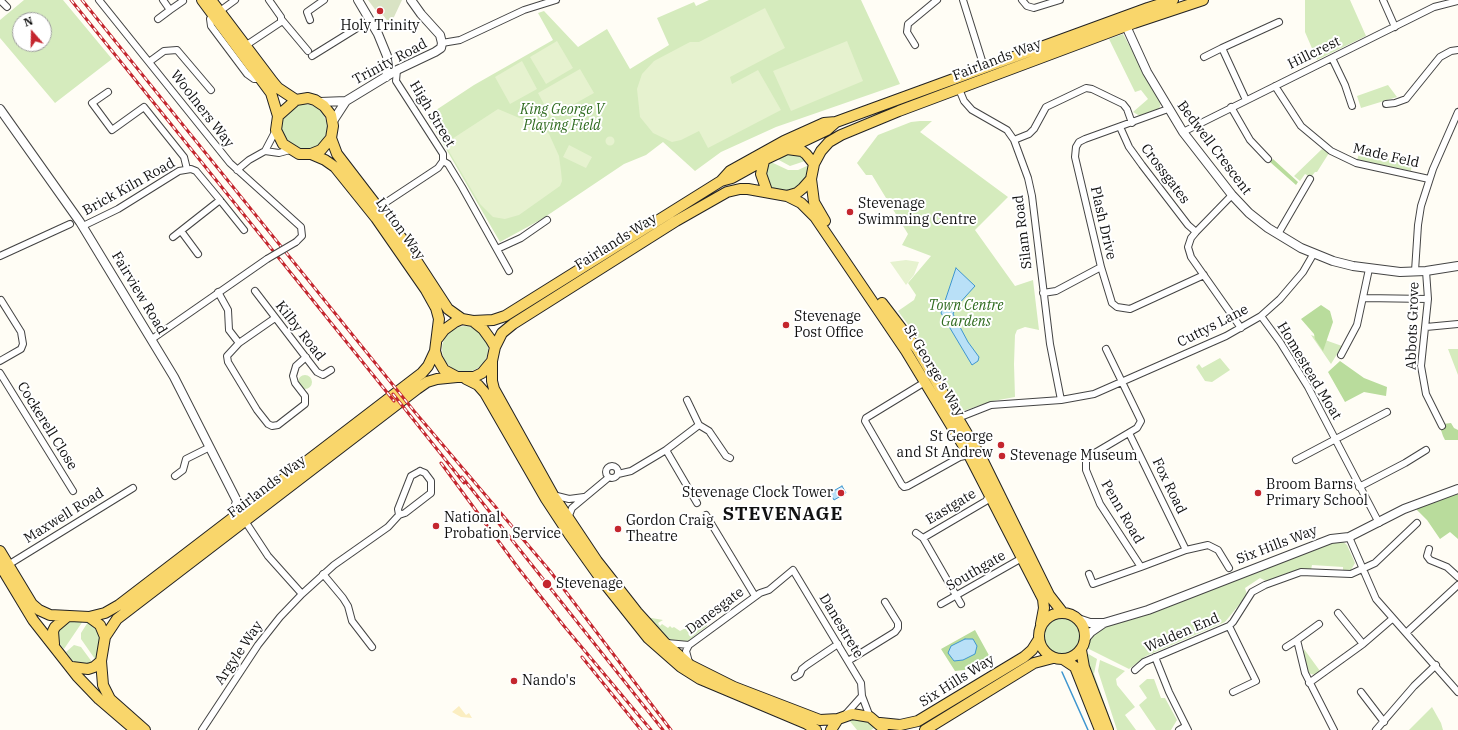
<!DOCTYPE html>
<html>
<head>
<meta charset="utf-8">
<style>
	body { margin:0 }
	#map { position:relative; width:1458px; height:730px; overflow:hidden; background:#fffdf5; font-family:"IBM Plex Serif",serif }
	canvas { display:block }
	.north { position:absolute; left:12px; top:12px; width:40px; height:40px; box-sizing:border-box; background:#fff; border:1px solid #a0a0a0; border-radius:50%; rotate:340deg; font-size:11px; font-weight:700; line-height:16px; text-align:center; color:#111 }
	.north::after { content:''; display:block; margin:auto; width:14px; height:18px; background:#c4262e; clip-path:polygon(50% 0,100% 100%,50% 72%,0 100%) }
</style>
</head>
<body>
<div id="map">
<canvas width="1458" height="730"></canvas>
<div class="north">N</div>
</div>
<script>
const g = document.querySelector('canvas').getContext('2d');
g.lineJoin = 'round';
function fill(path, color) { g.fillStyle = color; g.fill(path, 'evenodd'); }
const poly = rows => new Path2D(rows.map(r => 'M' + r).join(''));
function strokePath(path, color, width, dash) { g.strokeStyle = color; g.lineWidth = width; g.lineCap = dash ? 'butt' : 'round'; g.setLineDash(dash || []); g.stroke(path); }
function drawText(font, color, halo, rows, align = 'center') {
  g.font = font + ' "IBM Plex Serif",serif'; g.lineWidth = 4; g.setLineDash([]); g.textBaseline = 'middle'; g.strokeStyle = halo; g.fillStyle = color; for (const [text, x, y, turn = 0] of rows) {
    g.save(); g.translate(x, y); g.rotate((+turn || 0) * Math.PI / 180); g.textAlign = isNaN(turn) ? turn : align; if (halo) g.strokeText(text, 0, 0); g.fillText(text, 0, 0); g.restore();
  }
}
fill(poly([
	[24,0,63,0,112,59,55,103,0,38,0,20],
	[20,20,44,20,44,44,20,44],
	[709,0,861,0,900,84,776,127,721,152,695,171,663,142,646,155,624,164,542,219,500,242,427,116,474,85,553,40,538,13,544,11,578,47,607,29,630,69,669,45,657,18,694,2,696,6],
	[1305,0,1350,0,1366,36,1317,60,1305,32],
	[1123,34,1161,103,1159,109,1140,116,1133,112,1148,99,1141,90,1135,92,1109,39],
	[1388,85,1397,97,1361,108,1357,96],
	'281 127a23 23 0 1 1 46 0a23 23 0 1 1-46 0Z',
	[920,121,932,121,920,132,1008,197,975,230,1015,286,1033,280,1039,330,1025,327,1017,330,1015,335,1014,364,1015,397,993,401,963,411,958,408,912,330,898,311,914,300,916,295,908,283,931,256,902,245,908,234,872,175,866,175,857,163,878,135,911,122],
	[1322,149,1329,153,1317,172,1315,172,1311,177,1305,174,1300,181,1294,176],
	[789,153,797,153,808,160,790,166,777,159],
	[1359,154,1412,163,1411,171,1357,160],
	[771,162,788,170,798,170,809,165,808,175,798,188,789,192,771,188,765,182,766,167],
	'442 349a23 23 0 1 1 46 0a23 23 0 1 1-46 0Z',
	[1311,335,1342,346,1331,364],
	[1448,349,1458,349,1458,375],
	[1220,358,1230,370,1212,382,1205,381,1196,367,1199,364,1202,368],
	'298 382a7 7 0 1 1 14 0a7 7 0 1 1-14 0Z',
	[1331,541,1342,541,1347,545,1355,563,1351,570,1343,572,1343,567,1312,565,1311,570,1300,570,1266,581,1260,578,1245,588,1247,595,1225,622,1146,656,1129,669,1087,648,1090,639,1095,632,1106,626],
	[646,617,663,620,658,623,660,626,662,624,668,628,670,626,672,628,674,627,680,631,702,619,707,620,707,626,685,643,672,641],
	'1041 637a20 20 0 1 1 40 0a20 20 0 1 1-40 0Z',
	[83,621,64,649,58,642,57,633,60,628,68,622],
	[88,622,97,628,100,637,98,654,95,659,81,639,81,633],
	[74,645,81,647,92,662,88,664,76,663,73,661,66,652],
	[1304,649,1320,671,1315,675,1308,673,1304,661],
	[1085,652,1097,659,1094,674,1114,730,1112,730,1084,655],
	[1100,660,1125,671,1116,679,1117,685,1135,707,1125,715,1136,730,1117,730,1098,671],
	[1147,679,1154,679,1161,698,1165,698,1177,720,1171,730,1156,730,1139,705,1147,698,1139,686],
	[1432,707,1441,723,1443,730,1409,730],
	[863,718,876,727,871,730,857,730,848,719]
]), '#d5ebbd');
fill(poly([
	[1273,159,1298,182,1296,185,1270,162],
	[1321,305,1330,311,1333,322,1323,351,1315,339,1314,334,1301,319],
	[1340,361,1364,378,1387,387,1386,396,1364,392,1345,402,1328,372],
	[1451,423,1454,428,1458,430,1458,440,1445,440,1443,436,1440,427,1443,424],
	[1458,492,1458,539,1450,532,1440,539,1427,520,1414,507],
	[975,630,991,659,973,669,955,671,941,649]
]), '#b9dc9c');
fill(poly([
	[459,706,466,715,469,713,472,718,461,717,452,712]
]), '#fbeec1');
fill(poly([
	[368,0,402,0,394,17,389,23,383,15,380,16]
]), '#d9e3c4');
fill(poly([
	[765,8,785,48,730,77,732,84,758,70,781,110,708,148,699,131,681,140,672,142,653,133,640,117,637,89,642,74,654,61,690,42,699,42],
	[557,41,573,68,546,84,530,57],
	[847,41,863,81,791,111,773,71],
	[522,61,537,89,510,104,495,77],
	[580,69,594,93,551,117,538,93],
	[498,109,543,128,549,134,559,156,561,171,562,181,560,186,519,215,505,219,493,217,480,204,447,148,452,139],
	'605.5 141a4.5 4.5 0 1 1 9 0a4.5 4.5 0 1 1-9 0Z',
	[569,145,592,157,586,168,563,157],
	[906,260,919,262,914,275,906,285,890,262]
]), '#e6f2cf');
const water = poly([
	[956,268,975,286,956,307,953,314,968,342,979,357,978,361,972,365,941,313,956,268],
	[842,486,846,493,834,500,830,493,842,486],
	[965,639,973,639,977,646,975,654,963,660,954,661,948,653,951,646,965,639]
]);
fill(water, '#b9e0f7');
strokePath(water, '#3f96cf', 1);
strokePath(poly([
	[1062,672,1088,730]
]), '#3f96cf', 1.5);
const minor = poly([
	[0,0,7,7],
	[99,0,230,163,301,227,302,236,296,242],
	[163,0,170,10,183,1],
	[963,0,984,67],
	[1022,0,1027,6,1034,8,1060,0],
	[1383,0,1395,27],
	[220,11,235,0],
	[158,19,170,10],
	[210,19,211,26,247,74,254,79,261,79],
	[282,20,308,51],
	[310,20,307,12,324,0],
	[442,43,460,40,524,10,556,0],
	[915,45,907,32,908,24,937,0],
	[245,46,281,22,281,17,269,0],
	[312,56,370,20],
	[1204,57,1222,48],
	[1332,58,1345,85,1352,106],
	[149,62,164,51,177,50,211,90],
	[1275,86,1301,126,1331,151,1356,163,1429,179],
	[959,89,964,101,972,110,1007,130,1014,140,1028,178,1032,196,1050,344,1061,400],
	[108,92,92,103,112,130,144,107,184,157,187,169],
	[1246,100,1222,48,1279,22],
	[1386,104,1395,103,1406,99,1440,57,1451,51,1458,50],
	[1231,107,1250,140,1268,159],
	[1168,109,1085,139,1079,142,1076,147,1075,157,1101,267,1112,303,1117,307,1130,309,1204,275],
	[1120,127,1129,147,1142,165,1188,225,1196,232],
	[1183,132,1434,7,1458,1],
	[1014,140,1029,134,1034,129,1046,107,1086,88,1092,89,1123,104,1127,109,1132,123],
	[265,151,276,130],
	[443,161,448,164,462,187,509,271],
	[237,170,249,160,265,151,279,153,290,150],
	[1232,195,1196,232,1191,238,1188,247,1191,257,1241,328],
	[220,200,244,230],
	[379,207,438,168,443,161,443,154,396,81,397,70],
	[83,226,118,209,179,171,191,169,196,171,220,200,173,237],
	[181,231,198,254],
	[1278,234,1310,179],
	[497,249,521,238,547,220],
	[0,256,70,224],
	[1415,271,1418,225,1421,206,1433,169,1458,112],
	[1426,271,1428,299,1421,366,1426,394,1442,426],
	[255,291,317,372,323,375,331,370],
	[218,292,228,310,229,330,239,343,275,318],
	[1043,293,1056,291,1101,267],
	[1364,298,1428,299],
	[1261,316,1280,342,1308,387,1379,523],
	[1426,327,1458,324],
	[152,339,267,259],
	[239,343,227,356,228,362,257,410,268,424,272,426,278,425,305,404,305,396,295,383,293,376,296,366,306,357],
	[1106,349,1141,421,1137,428,1093,454,1086,460,1086,470,1100,504,1141,567,1186,550,1208,545,1218,550,1229,568],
	[1341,355,1357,325,1369,269],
	[0,361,21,349,23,344,21,332,1,300],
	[0,373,73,491],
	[925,382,866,418,865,421,902,485,904,487,908,486,960,457,969,455],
	[687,400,699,425,709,431,726,456,730,458],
	[958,418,991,405,1061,400,1094,394,1226,336,1261,316,1280,299,1303,272,1314,253],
	[1129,433,1186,550],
	[666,450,697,503],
	[1296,460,1387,412],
	'606 472a6 6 0 1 1 12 0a6 6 0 1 1-12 0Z',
	[420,471,425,473,431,481,431,493,405,513,399,515,398,509,411,476,420,471],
	[618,474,631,471,666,450,699,425],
	[175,476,183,470,186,459,210,447],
	[1359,487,1405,463,1426,450],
	[553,495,569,499,584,497],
	[706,515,755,596],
	[568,518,572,508,608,478],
	[245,521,268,556,302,594],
	[916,533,923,538],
	[1349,537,1376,599,1458,692],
	[1429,549,1427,556,1430,560,1447,567,1458,577],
	[8,565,133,488],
	[323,574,343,598,348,606,352,621,372,647],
	[1089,574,1093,584,1141,567],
	[941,604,1022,558],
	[961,604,923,538,986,501,990,494],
	[1338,613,1363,644],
	[1319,624,1297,640,1305,673,1334,730],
	[1229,626,1256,681,1233,692],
	[1406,633,1458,585],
	[667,643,689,645],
	[1286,647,1297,640],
	[1155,657,1169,692,1188,730],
	[848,661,895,632,898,628,898,623,885,602],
	[689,662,686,651,689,645,760,593,769,590,793,570,861,683,862,696,870,717],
	[1135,670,1144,662,1229,626,1233,622,1252,592,1265,585,1301,572,1351,574,1375,563,1417,523],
	[795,677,800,674,802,669,807,665,838,644],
	[1309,683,1363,644,1392,619],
	[1361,692,1384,722],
	[845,715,862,696],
	[202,730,258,645,280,617,302,594,334,565,388,527,399,515],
	[1179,730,1186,726],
	[1376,730,1414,686,1436,665]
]);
const tertiary = poly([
	[358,0,378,34,387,56,388,65,386,77],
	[1126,26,1147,72,1183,132,1232,195,1249,213,1268,228,1301,248,1333,261,1353,266,1400,272,1426,271,1458,266],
	[320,102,346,101],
	[0,109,80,222,174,377,237,501,232,519],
	[333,121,346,101,397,70,435,52,441,48,442,43,440,35,421,14,411,0],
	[1078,619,1090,623,1104,623],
	[1085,639,1091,632,1104,623,1148,610,1331,539,1349,537,1404,509,1458,489]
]);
const primary = poly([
	[202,0,271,93,278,116,276,130,283,144,299,154,311,154,321,150,331,138,333,126,331,115,324,106,315,100,308,98,296,100,278,116],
	[211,0,273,82,278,88,296,100],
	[331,138,337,154,403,240,448,309,462,319],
	[787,149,802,151,806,154,814,164],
	[311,154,325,160,335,167,376,218,426,290,436,308,439,319,435,351,437,358,444,370,457,377,474,377,482,373,492,361,495,347,491,340,483,329,473,321,462,319,455,322,444,330,438,338],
	[764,161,761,174,767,191],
	[811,179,814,202,825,221],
	[721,181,732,178,768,158,827,130,836,122],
	[787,196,801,203,815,217,906,351,969,455,1043,599,1044,608,1041,624],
	[882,303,917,349,982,459,1049,595,1063,613],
	[473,321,493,320,505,316,721,181,730,171,784,141,824,123,836,122,1148,8,1173,0],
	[495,347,502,333,513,324,676,221,727,192,740,189,748,189,787,196,797,193,803,188,811,179,814,164,821,151,829,142,841,135,899,111,1134,23,1203,0],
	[492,361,492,381,494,389,553,495,597,561,637,612,665,643,690,665,734,687,820,720,838,719],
	[466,379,478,385,485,393,546,499,569,534,601,579,648,638,681,667,700,679,807,724,816,730],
	[0,551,32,604,39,610,50,615,89,617,100,625,105,637,101,661,103,685,110,699,145,730],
	[0,565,33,620,77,676,99,699,134,729],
	'1039 636a23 23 0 1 1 46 0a23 23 0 1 1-46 0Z',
	[89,617,105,613,119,605,422,373,428,366,435,351],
	[105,637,117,619,417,389,427,382,437,379,457,377],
	[54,644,53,631,55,627,68,616],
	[1081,650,1084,667,1108,730],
	[1063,659,1075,667,1077,672,1100,730],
	[72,667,88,669,94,667,101,661],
	[880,723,900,725,918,721,1024,657,1032,650,1039,639],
	[831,730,838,719,852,714,870,717,883,728],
	[925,730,1034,663,1053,658]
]);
strokePath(minor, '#444', 8);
strokePath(tertiary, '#444', 10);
strokePath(primary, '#222', 12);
strokePath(minor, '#fff', 6);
strokePath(tertiary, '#fff', 8);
strokePath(primary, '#f9d66b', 10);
const rail = poly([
	[71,0,394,401],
	[82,0,414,411,550,571,671,730],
	[393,394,464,483],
	[441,463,519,569,564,626,651,730],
	[462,477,663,730],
	[582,657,641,730]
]);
strokePath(rail, '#c4262e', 3);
strokePath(rail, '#fff', 1.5, [4.5]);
const minorBridge = poly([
	[267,259,296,242]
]);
strokePath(minorBridge, '#444', 8, []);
strokePath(minorBridge, '#fff', 6);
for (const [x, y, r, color] of [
	[380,11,4,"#c4262e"],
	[850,212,4,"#c4262e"],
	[786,325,4,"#c4262e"],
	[1001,445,4,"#c4262e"],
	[1002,456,4,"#c4262e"],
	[841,493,4,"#c4262e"],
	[1258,493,4,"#c4262e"],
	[436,526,4,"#c4262e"],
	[618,529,4,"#c4262e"],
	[547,584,5,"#c4262e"],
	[514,681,4,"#c4262e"]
]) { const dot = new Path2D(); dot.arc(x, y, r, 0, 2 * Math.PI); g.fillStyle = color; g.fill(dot); strokePath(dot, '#fff', 1.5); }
drawText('14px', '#111', '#fff', [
	["Holy Trinity",380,26,"center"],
	["Stevenage",858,204],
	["Swimming Centre",858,220],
	["Stevenage",794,317],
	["Post Office",794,333],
	["St George",993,437,"right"],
	["and St Andrew",993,453,"right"],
	["Stevenage Museum",1010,456],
	["Broom Barns",1266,485],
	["Primary School",1266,501],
	["Stevenage Clock Tower",833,493,"right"],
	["National",444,518],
	["Probation Service",444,534],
	["Gordon Craig",626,521],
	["Theatre",626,537],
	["Stevenage",556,584],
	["Nando's",522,681]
], 'left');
drawText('14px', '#111', '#fff', [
	["Hillcrest",1314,53,-26],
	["Fairlands Way",997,60,-21],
	["Trinity Road",390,62,-28],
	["Woolners Way",202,109,52],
	["High Street",432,114,59],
	["Bedwell Crescent",1214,148,53],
	["Made Feld",1386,156,13],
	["Crossgates",1165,174,53],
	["Brick Kiln Road",129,187,-29],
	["Plash Drive",1103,223,77],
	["Lytton Way",400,229,54],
	["Silam Road",1023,232,-97],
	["Fairlands Way",616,242,-32],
	["Fairview Road",139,293,59],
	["Cuttys Lane",1213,326,-27],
	["Abbots Grove",1413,326,-88],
	["Kilby Road",300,331,52],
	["St George's Way",934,371,59],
	["Homestead Moat",1309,371,59],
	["Cockerell Close",47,426,58],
	["Fox Road",1169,486,64],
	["Fairlands Way",267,487,-37],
	["Eastgate",951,507,-31],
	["Penn Road",1122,512,60],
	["Maxwell Road",64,516,-32],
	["Six Hills Way",1277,545,-21],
	["Southgate",976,571,-30],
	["Danesgate",715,611,-37],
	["Danestrete",841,626,59],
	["Walden End",1182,633,-23],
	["Argyle Way",239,653,-56],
	["Six Hills Way",957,681,-32]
]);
drawText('italic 14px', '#2f6b1f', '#fff', [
	["King George V",562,110],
	["Playing Field",562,126],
	["Town Centre",966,306],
	["Gardens",966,322]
]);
g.letterSpacing = '1px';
drawText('bold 18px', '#111', '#fff', [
	["STEVENAGE",783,515]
]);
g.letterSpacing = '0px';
</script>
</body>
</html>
